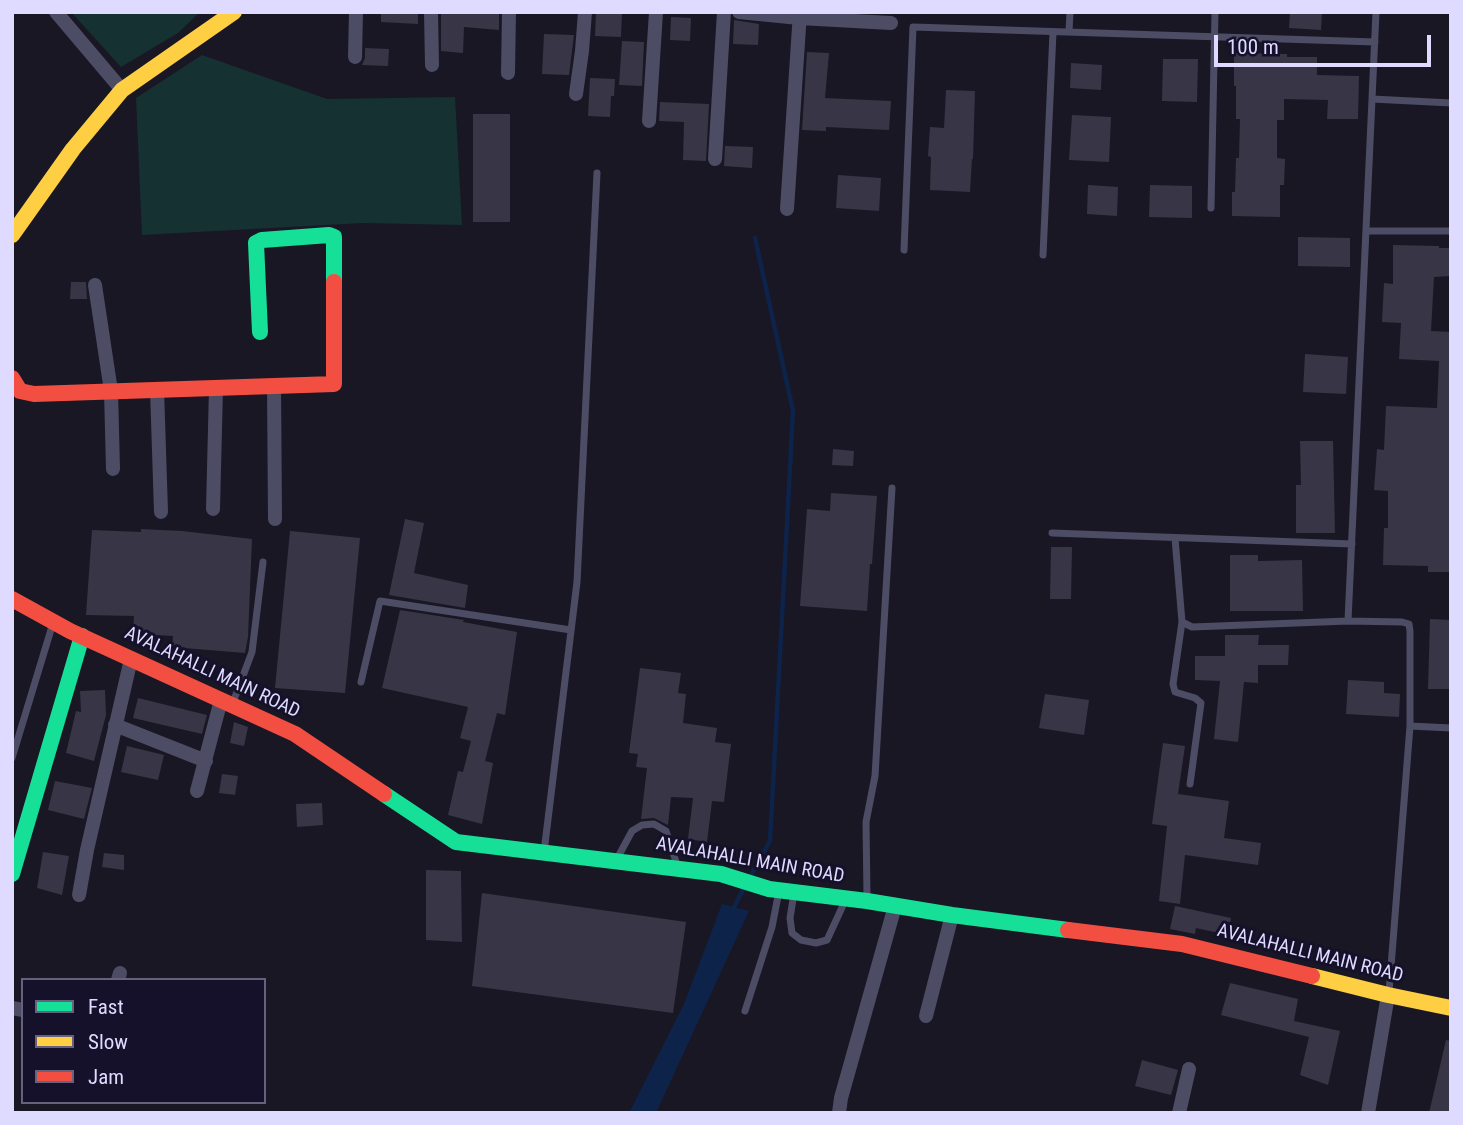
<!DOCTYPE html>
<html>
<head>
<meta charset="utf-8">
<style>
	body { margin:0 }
	#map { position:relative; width:1463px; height:1125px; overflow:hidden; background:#191724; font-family:"Roboto Condensed",sans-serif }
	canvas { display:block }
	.frame { position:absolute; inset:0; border:14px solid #dfdaff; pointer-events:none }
	.legend { position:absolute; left:21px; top:978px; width:245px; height:126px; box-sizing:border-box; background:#15112a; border:2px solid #66617f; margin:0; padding:9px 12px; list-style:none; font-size:21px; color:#dfdaff }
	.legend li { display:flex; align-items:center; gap:14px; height:35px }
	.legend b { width:35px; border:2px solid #66617f }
	.scale { position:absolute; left:1214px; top:35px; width:217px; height:32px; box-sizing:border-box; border:4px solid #dfdaff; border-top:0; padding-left:9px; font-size:21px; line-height:24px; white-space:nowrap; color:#dfdaff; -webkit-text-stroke:5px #15112a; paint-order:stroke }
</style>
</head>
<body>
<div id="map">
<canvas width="1463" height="1125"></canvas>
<div class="frame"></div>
<ul class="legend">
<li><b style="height:9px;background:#16e098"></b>Fast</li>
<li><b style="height:9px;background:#ffcf43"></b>Slow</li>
<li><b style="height:9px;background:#f24e42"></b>Jam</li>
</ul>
<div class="scale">100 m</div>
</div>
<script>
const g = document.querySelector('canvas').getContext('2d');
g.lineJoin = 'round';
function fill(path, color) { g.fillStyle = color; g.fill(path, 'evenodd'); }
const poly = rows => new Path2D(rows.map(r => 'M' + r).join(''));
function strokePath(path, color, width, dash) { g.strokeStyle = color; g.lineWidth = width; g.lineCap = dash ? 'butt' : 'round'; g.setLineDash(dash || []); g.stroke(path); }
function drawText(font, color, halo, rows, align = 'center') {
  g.font = font + ' "Roboto Condensed",sans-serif'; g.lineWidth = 6; g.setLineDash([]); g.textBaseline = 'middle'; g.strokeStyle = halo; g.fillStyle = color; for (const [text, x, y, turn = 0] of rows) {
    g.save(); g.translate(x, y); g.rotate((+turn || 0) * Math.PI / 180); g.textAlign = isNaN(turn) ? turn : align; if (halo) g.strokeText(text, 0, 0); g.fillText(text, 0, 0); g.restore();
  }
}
fill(poly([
	[71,12,200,12,178,33,121,67],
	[202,55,327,99,455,97,462,225,363,223,142,235,136,98]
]), '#153132');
fill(poly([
	[722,904,749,911,656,1113,629,1113,684,1004]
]), '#0e234a');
strokePath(poly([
	[751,875,770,841,793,411,755,238],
	[731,913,745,886]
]), '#0e234a', 4.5);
fill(poly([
	[381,12,418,12,418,24,381,22],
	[441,12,499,12,499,30,464,27,463,53,441,51],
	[596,12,622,13,621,37,595,36],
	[1290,12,1322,12,1321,30,1289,28],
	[671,17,691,18,690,41,670,40],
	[734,20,759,24,758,45,733,44],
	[544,34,574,35,569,75,542,74],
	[622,41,644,42,642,86,619,85],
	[365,48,389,49,388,66,362,65,365,58],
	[807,52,829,53,825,98,891,101,889,130,826,127,826,131,802,130],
	[1234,53,1287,54,1287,57,1317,57,1317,75,1359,76,1358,119,1327,119,1328,100,1284,99,1284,120,1277,120,1277,158,1285,159,1284,185,1280,185,1280,217,1232,216,1232,192,1235,192,1236,158,1239,158,1240,119,1236,119,1236,86,1234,86],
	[1163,59,1198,59,1197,102,1162,101],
	[1071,63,1102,65,1101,90,1070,88],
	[590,78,615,79,614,96,611,96,610,117,588,116],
	[946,90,975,91,973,159,972,159,970,192,930,190,931,157,928,156,930,127,944,128],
	[660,102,709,104,706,161,683,160,684,122,659,121],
	[473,114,510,114,510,222,473,222],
	[1072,115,1111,117,1109,162,1069,160],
	[725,146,753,147,752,168,724,166],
	[838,175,881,178,879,211,836,208],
	[1088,185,1118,187,1117,216,1087,214],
	[1150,185,1192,186,1192,218,1149,217],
	[1298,237,1350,238,1350,267,1298,266],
	[1393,245,1439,246,1439,248,1451,248,1451,276,1434,277,1431,331,1451,332,1451,572,1428,572,1428,566,1383,565,1384,528,1388,528,1388,491,1374,490,1377,449,1384,450,1386,406,1437,408,1439,361,1399,359,1401,323,1382,322,1384,283,1393,284],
	[71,282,86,282,87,299,70,299],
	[1305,354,1348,357,1346,394,1303,392],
	[1300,441,1333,441,1335,533,1296,533,1296,485,1301,485],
	[833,449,854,451,853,466,832,465],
	[831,493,877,496,872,564,870,564,867,611,800,606,807,509,830,511],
	[405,519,424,523,414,573,468,585,465,608,389,595],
	[141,529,182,531,252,539,248,637,245,653,172,647,173,636,133,634,134,616,86,615,92,530,141,532],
	[290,531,360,538,345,693,275,688],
	[1051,547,1072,547,1071,599,1050,599],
	[1230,555,1258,555,1258,561,1302,560,1303,611,1230,611],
	[400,610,464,620,463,622,517,632,505,715,497,713,485,761,493,763,482,824,448,815,458,771,463,772,471,741,460,738,468,707,382,688],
	[1430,619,1451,620,1451,689,1428,689],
	[1225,635,1259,635,1258,645,1289,645,1288,665,1258,665,1258,683,1244,682,1238,742,1214,739,1220,681,1195,680,1195,656,1225,656],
	[640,668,681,673,678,693,686,694,683,723,717,728,715,742,731,744,724,802,712,801,707,842,688,839,693,798,671,797,668,825,654,818,641,819,647,768,636,767,638,754,629,753],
	[1348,680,1384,682,1384,693,1400,694,1399,717,1346,714],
	[105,690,106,715,94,761,66,753,76,711,81,712,80,691],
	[1045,694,1089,700,1084,735,1039,728],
	[138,698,207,715,202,734,133,718],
	[234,722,248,727,244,746,230,743],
	[1163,743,1185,746,1178,794,1229,801,1224,838,1261,843,1258,865,1185,855,1180,904,1159,901,1167,826,1152,824],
	[127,746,164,755,158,780,121,772],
	[222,774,238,776,235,795,219,793],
	[55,781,92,788,84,819,48,810],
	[322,803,323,825,297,827,296,804],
	[43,852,69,856,62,895,37,888],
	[104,853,124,855,124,870,102,867],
	[426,870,461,871,462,942,426,940],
	[482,893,686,922,673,1013,472,986],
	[1175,906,1231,918,1228,935,1196,928,1195,934,1170,929],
	[1230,983,1298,999,1294,1021,1340,1031,1328,1085,1300,1075,1309,1037,1221,1015],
	[1446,1040,1451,1041,1451,1113,1429,1113],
	[1142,1060,1178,1070,1171,1095,1135,1086]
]), '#383546');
strokePath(poly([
	[1069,32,1070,12],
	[1372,99,1451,103],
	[1211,208,1215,12],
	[1366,231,1451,231],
	[904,250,913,27,1375,42],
	[1043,255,1053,32],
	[1052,533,1352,544],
	[1175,538,1182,622,1192,627,1348,621,1402,622,1409,624,1410,631,1410,726,1389,992],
	[1348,621,1376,12],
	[1182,622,1173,684,1175,692,1195,698,1201,703,1190,784],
	[361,682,380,601,571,630],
	[232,705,252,652,263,562],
	[1410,726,1451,728],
	[12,758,53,623],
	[544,852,577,582,597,173],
	[618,857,632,831,642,825,654,824,666,831,677,865],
	[794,893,790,918,792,933,801,940,816,943,827,940,845,901],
	[867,897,866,822,875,776,892,488],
	[745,1011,772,927,779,891]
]), '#4d4c65', 7);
strokePath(poly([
	[56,12,122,90],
	[431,12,432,65],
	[739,12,799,18,891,23],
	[355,57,356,12],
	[508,73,509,12],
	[576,94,582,51,585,12],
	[649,121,656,12],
	[715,159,724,12],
	[787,209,800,12],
	[95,285,111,391,113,469],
	[274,385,275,519],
	[157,389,161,512],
	[213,509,216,388],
	[115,725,206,761],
	[197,791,221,700],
	[79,895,87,850,131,659],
	[118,980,120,973],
	[12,1008,23,1010],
	[926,1016,952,915],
	[839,1113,841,1098,895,906],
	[1179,1113,1189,1069],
	[1368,1113,1388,995]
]), '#4d4c65', 14);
strokePath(poly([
	[260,332,256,243,262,240,329,235,334,237,334,282],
	[384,794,456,842,721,874,769,889,867,901,952,915,1068,930],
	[12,874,82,636]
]), '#16e098', 16);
strokePath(poly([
	[12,235,73,149,122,90,234,12],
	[1312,976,1388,995,1451,1008]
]), '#ffcf43', 16);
strokePath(poly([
	[12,378,20,391,34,394,334,384,334,282],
	[12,599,70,631,295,734,384,794],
	[1068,930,1182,944,1312,976]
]), '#f24e42', 16);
drawText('19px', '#dfdaff', '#15112a', [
	["AVALAHALLI MAIN ROAD",212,673,25],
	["AVALAHALLI MAIN ROAD",750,861,10],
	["AVALAHALLI MAIN ROAD",1310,954,14]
]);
</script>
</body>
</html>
